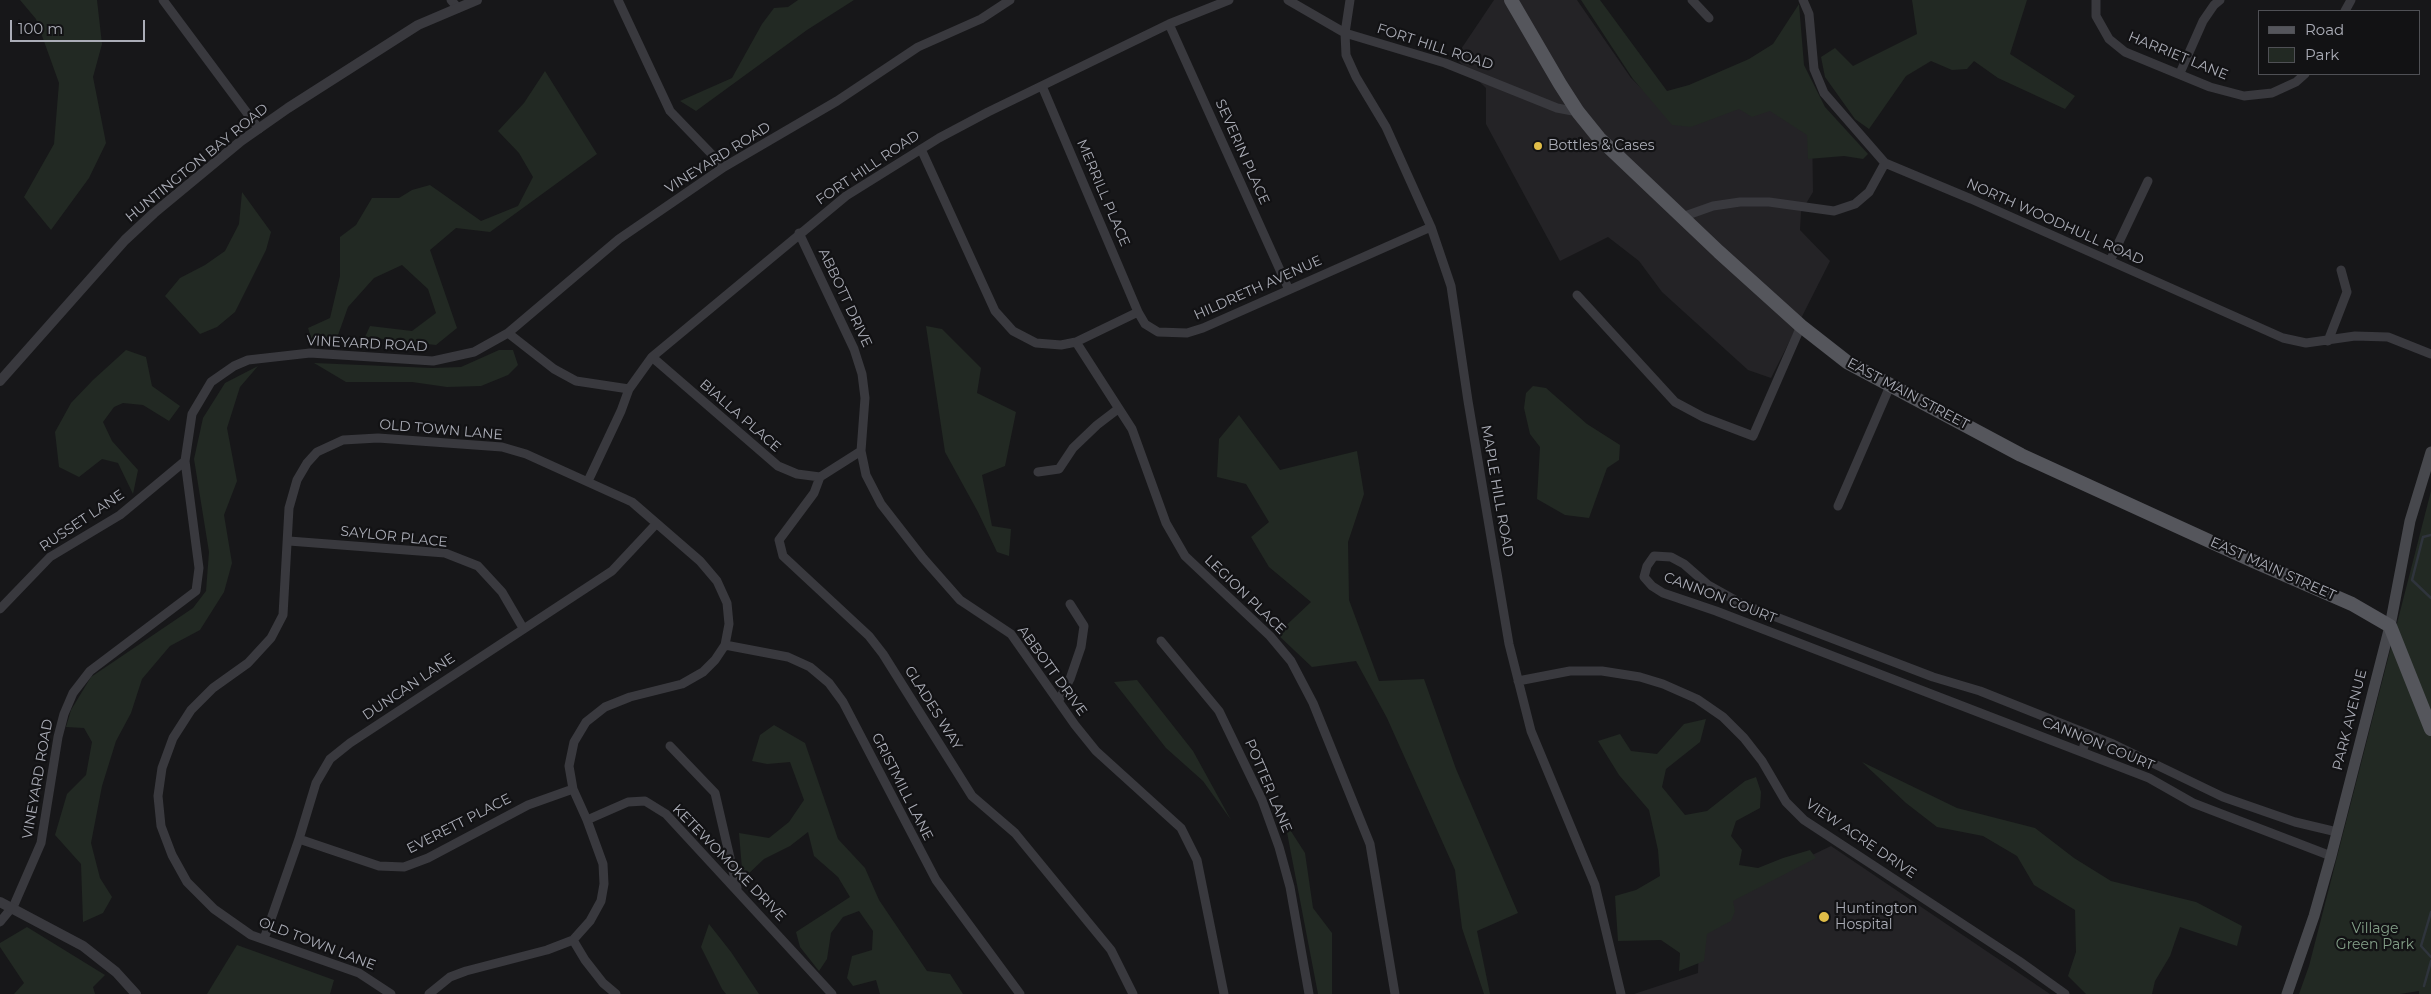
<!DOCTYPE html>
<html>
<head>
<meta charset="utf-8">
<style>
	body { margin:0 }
	#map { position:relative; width:2431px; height:994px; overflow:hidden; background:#171719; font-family:Montserrat,sans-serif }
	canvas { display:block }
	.legend { position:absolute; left:2258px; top:10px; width:162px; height:65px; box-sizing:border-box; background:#121214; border:1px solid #4f5055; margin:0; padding:6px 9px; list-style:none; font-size:15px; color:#abadb7 }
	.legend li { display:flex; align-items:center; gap:10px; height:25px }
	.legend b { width:25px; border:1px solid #4f5055 }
	.scale { position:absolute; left:10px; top:20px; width:135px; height:22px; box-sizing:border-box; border:2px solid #abadb7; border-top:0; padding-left:6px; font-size:15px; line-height:18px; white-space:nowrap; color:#abadb7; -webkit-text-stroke:4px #121214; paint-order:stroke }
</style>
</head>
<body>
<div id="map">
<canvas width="2431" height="994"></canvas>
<ul class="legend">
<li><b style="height:6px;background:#55565c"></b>Road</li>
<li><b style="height:14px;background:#222923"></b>Park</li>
</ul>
<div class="scale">100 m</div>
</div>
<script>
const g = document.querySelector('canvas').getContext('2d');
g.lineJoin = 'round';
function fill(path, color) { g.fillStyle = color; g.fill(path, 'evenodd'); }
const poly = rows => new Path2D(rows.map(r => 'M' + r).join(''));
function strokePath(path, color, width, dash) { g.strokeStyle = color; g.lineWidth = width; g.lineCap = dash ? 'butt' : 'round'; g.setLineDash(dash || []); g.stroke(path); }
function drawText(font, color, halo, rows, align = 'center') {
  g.font = font + ' Montserrat,sans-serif'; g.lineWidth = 4.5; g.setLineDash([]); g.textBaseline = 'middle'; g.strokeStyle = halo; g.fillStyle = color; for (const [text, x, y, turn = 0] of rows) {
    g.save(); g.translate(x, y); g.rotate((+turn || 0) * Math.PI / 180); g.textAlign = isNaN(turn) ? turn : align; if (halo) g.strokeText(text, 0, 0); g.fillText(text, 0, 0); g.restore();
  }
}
fill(poly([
	[1494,0,1577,0,1631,78,1675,122,1723,101,1765,105,1812,125,1813,192,1801,212,1800,230,1830,261,1771,378,1748,370,1662,292,1639,261,1608,237,1560,261,1486,124,1486,88,1455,58],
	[1831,846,2050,994,1634,994,1698,973,1699,938,1726,896]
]), '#242326');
fill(poly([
	[20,0,97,0,102,44,93,77,106,143,89,178,51,230,24,197,54,144,59,83,36,19],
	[798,0,854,0,807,30,696,111,680,101,732,78,762,24,774,8,788,7],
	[1581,0,1600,0,1667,91,1689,85,1749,59,1773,44,1799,4,1804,65,1825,107,1868,154,1863,159,1844,156,1808,159,1807,135,1770,111,1752,117,1739,109,1691,127,1672,125,1633,79],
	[1912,0,2027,0,2010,54,2075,96,2065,109,1998,78,1974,61,1967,69,1952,70,1931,61,1906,76,1869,129,1855,119,1825,77,1821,57,1835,48,1853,66,1917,34],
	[545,71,597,154,490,232,456,228,430,250,457,328,436,345,365,337,370,326,412,331,436,313,428,289,402,265,374,278,348,307,337,338,313,344,308,328,330,318,340,276,340,237,356,225,372,198,399,198,412,190,430,185,481,221,518,206,533,177,519,153,498,131,524,103],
	[242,192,271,232,266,250,235,312,217,327,200,334,165,296,180,278,205,265,225,251,239,224],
	[926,326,942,329,981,368,977,393,1016,412,1005,466,982,475,992,526,1011,529,1009,556,997,552,978,512,945,452],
	[126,350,146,357,152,386,180,406,169,421,143,405,123,403,114,407,103,422,112,441,138,470,133,494,118,463,102,459,79,477,59,467,55,432,71,403,93,380],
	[499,350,513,350,518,365,508,375,481,386,447,387,412,382,346,382,314,363,432,368,461,367],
	[258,366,240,387,227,428,237,481,224,515,232,563,224,592,200,630,170,646,142,679,131,713,116,741,102,786,91,843,100,878,112,897,103,913,83,922,81,864,55,835,67,794,86,775,92,742,84,728,66,727,71,710,91,677,193,608,206,591,209,552,194,459,203,418,225,383],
	[1533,386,1546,388,1587,424,1620,445,1619,460,1607,468,1589,518,1565,515,1537,499,1540,447,1530,434,1524,408,1526,393],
	[1239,415,1280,470,1357,451,1364,494,1348,542,1349,600,1379,681,1424,679,1456,769,1518,913,1477,931,1490,994,1484,994,1462,928,1455,870,1387,718,1356,661,1312,667,1277,634,1311,602,1269,567,1251,537,1269,522,1246,484,1217,477,1219,439],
	[2431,491,2431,994,2419,994,2419,991,2400,994,2299,994,2309,966],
	[1137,680,1193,751,1231,820,1203,781,1166,748,1114,682],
	[1706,719,1700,742,1666,769,1662,787,1685,815,1707,811,1745,781,1756,777,1761,792,1760,808,1736,821,1731,836,1742,850,1739,865,1758,868,1783,858,1810,850,1816,858,1733,901,1735,911,1731,921,1707,934,1704,961,1679,971,1680,953,1661,940,1618,941,1615,896,1636,890,1660,876,1658,850,1649,810,1619,775,1598,741,1620,734,1631,751,1657,754,1684,724],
	[774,725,805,743,838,839,865,868,879,900,927,971,950,974,963,994,880,994,876,980,853,986,847,978,852,956,872,950,873,931,859,911,843,917,831,933,827,959,819,971,800,947,796,932,850,897,838,877,814,856,808,832,790,846,764,859,746,876,742,869,739,833,769,838,789,822,804,800,790,762,767,764,752,761,760,735],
	[1862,762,1957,808,2035,828,2074,858,2111,881,2196,902,2242,926,2237,946,2180,927,2170,956,2155,981,2152,994,2086,994,2068,976,2076,952,2075,910,2034,885,2017,856,1983,836,1937,827,1906,803],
	[1285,822,1305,853,1313,908,1332,933,1332,994,1318,994],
	[709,924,731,952,759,994,726,994,722,989,701,947],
	[27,927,105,975,93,987,95,994,14,994,24,983,0,947,0,943],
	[237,945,334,980,330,994,207,994]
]), '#222923');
strokePath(poly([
	[2431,535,2423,537,2412,580,2431,598],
	[2431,912,2421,946,2431,957],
	[2424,986,2431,961]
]), '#2f343c', 2.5);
strokePath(poly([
	[163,0,259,129],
	[451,0,458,8],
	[618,0,670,111,724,167],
	[1288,0,1345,33,1445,63,1557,108,1578,112],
	[1350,0,1345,33,1346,55,1356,77,1386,127,1431,227,1451,286,1468,401,1509,644,1531,731,1595,885,1621,994],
	[1692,0,1709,18],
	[1803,0,1809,14,1814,69,1824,93,1885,163,1971,199,2283,338,2306,343,2355,336,2388,337,2431,354],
	[2096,0,2096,16,2109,39,2125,52,2210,87,2244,96,2272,93,2296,82,2305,74],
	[2345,11,2351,0],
	[1169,24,1289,290],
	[2180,73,2203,21,2214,5,2220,0],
	[1042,86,1138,312,1145,324,1158,332,1187,333,1203,328,1431,227],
	[921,149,995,311,1013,331,1036,343,1061,345,1076,342,1138,312],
	[1682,217,1713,206,1740,202,1769,202,1834,211,1855,204,1869,192,1885,163],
	[799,233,854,349,862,374,865,398,861,451,866,475,881,504,923,558,960,600,1011,634,1075,725,1096,751,1181,828,1197,860,1224,994],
	[2110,261,2148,181],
	[1577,295,1675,402,1703,417,1753,436,1801,326],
	[508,333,554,369,576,381,629,389],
	[2328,341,2347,292,2341,270],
	[1076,342,1132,429,1166,523,1185,556,1270,636,1291,661,1313,703,1370,844,1395,994],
	[652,357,778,466,797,474,820,477],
	[861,451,820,477,814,493,779,540,783,556,869,636,883,654,972,796,1015,833,1111,950,1133,994],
	[1038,472,1059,469,1073,448,1097,425,1118,409],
	[588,481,621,411,629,389,652,357,846,196,939,138,988,112,1169,24,1229,0],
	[1838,506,1890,386],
	[289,541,445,553,478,566,502,592,523,628],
	[0,609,50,557,120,515,185,461],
	[1161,641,1219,711,1262,800,1279,847,1290,887,1309,994],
	[725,645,788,657,810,667,829,683,843,702,936,880,1020,994],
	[1518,681,1570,671,1602,671,1640,677,1663,684,1697,699,1723,717,1744,738,1762,761,1786,802,1804,820,2019,961,2065,994],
	[1059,700,1070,679,1081,647,1084,626,1070,604],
	[670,746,715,793,737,888],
	[2082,752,2088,734],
	[587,820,628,802,645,801,666,814,832,994],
	[299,839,379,866,404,867,428,858,528,805,573,789],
	[2331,856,2193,803,2149,778,1716,611,1663,593,1652,586,1644,577,1647,566,1654,556,1671,557,1684,564,1708,585,1742,604,1933,677,1980,691,2113,744,2223,797,2295,822,2337,832],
	[0,922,14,905,41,843,58,737,64,714,73,693,90,671,196,591,199,568,185,461,192,414,211,382,234,366,248,360,310,353,433,361,474,352,508,333,619,239,724,167,837,101,918,47,981,19,1010,0],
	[264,939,299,839,316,783,330,759,350,743,612,571,656,524],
	[573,940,585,960,603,983,616,994],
	[391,994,359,973,251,935,214,909,187,882,172,855,161,826,158,796,162,768,173,738,191,710,213,688,248,663,271,638,283,615,289,508,297,480,307,463,317,452,343,440,378,438,502,447,526,454,632,502,700,561,717,581,727,603,729,624,725,645,715,660,703,672,682,684,630,697,605,707,586,722,574,742,569,766,573,789,587,820,603,864,604,884,601,901,590,921,573,940,547,950,466,971,450,977,429,994]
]), '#39393e', 9);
strokePath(poly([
	[0,381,125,240,154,213,241,141,288,108,418,25,477,0],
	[0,902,83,946,116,972,136,994]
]), '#39393e', 10);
strokePath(poly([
	[2287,994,2314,916,2331,856,2390,626,2410,521,2431,452]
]), '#47484d', 11);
strokePath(poly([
	[1511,0,1560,84,1578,112,1599,138,1719,252,1801,326,1847,362,2021,455,2253,561,2352,604,2390,626,2431,729]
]), '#55565c', 14);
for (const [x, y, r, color] of [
	[1538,146,5,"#e0bd48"],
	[1824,917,6,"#e0bd48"]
]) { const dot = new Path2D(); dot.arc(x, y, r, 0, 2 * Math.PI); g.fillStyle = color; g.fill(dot); strokePath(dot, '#121214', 2); }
drawText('14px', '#abadb7', '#121214', [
	["FORT HILL ROAD",1435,47,18],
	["HARRIET LANE",2178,56,22],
	["SEVERIN PLACE",1242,152,66],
	["VINEYARD ROAD",718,158,-32],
	["HUNTINGTON BAY ROAD",197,163,-39],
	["FORT HILL ROAD",868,168,-34],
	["MERRILL PLACE",1103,193,67],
	["NORTH WOODHULL ROAD",2055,222,24],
	["HILDRETH AVENUE",1258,288,-24],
	["ABBOTT DRIVE",845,298,65],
	["VINEYARD ROAD",367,344,3],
	["EAST MAIN STREET",1908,394,28],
	["BIALLA PLACE",740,416,41],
	["OLD TOWN LANE",441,430,5],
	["MAPLE HILL ROAD",1497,491,80],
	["RUSSET LANE",82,521,-34],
	["SAYLOR PLACE",394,537,6],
	["EAST MAIN STREET",2273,569,24],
	["LEGION PLACE",1245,595,44],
	["CANNON COURT",1720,598,21],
	["ABBOTT DRIVE",1052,671,54],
	["DUNCAN LANE",409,687,-34],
	["GLADES WAY",933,708,58],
	["PARK AVENUE",2350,720,-76],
	["CANNON COURT",2098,744,22],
	["VINEYARD ROAD",38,779,-80],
	["POTTER LANE",1268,786,67],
	["GRISTMILL LANE",902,787,63],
	["EVERETT PLACE",459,824,-27],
	["VIEW ACRE DRIVE",1861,839,34],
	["KETEWOMOKE DRIVE",729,863,46],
	["OLD TOWN LANE",317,944,21]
]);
drawText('14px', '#abadb7', '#121214', [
	["Bottles & Cases",1548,146],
	["Huntington",1835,909],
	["Hospital",1835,925]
], 'left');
drawText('14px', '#84a089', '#121214', [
	["Village",2375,929],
	["Green Park",2375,945]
]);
</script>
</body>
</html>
